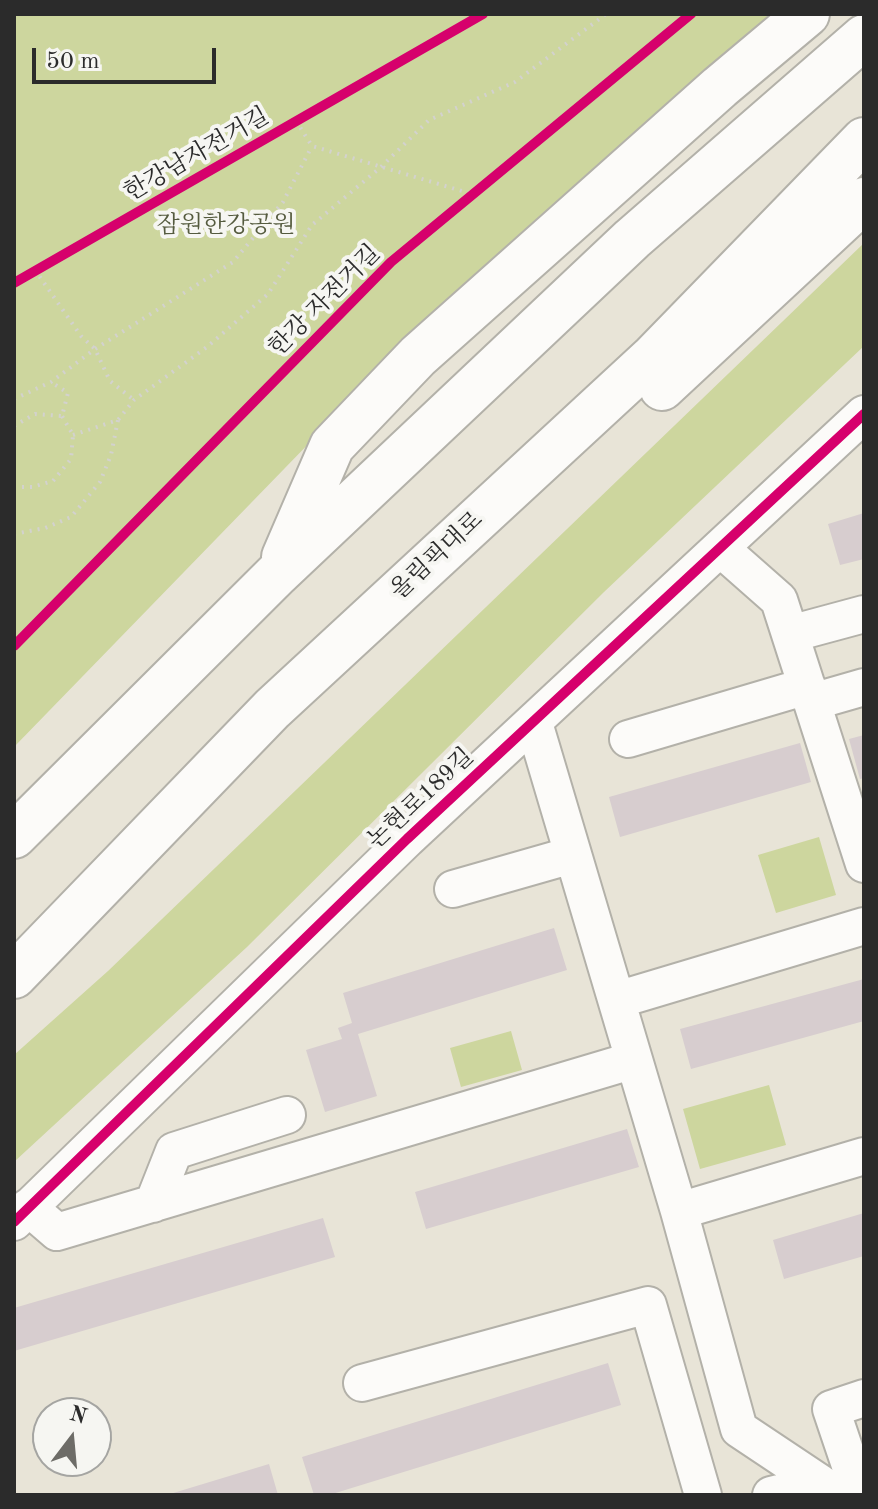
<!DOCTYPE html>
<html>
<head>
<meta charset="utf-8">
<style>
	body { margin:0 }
	#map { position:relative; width:878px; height:1509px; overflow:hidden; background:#e8e4d7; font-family:"Old Standard TT",serif }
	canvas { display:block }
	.frame { position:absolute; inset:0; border:16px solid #2b2b2b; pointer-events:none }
	.north { position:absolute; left:32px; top:1397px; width:80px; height:80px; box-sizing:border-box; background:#f6f6f2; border:2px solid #a5a5a2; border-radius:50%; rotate:16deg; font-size:22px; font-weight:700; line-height:32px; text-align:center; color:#2b2b2b }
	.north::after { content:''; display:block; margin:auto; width:28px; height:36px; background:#6d6c67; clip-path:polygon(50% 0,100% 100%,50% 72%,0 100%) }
	.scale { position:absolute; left:32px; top:48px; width:184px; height:36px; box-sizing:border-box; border:4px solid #2b2b2b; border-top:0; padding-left:10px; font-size:24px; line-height:28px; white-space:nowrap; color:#2b2b2b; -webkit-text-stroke:6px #f6f6f2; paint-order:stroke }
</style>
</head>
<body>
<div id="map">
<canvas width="878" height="1509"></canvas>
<div class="frame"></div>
<div class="north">N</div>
<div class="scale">50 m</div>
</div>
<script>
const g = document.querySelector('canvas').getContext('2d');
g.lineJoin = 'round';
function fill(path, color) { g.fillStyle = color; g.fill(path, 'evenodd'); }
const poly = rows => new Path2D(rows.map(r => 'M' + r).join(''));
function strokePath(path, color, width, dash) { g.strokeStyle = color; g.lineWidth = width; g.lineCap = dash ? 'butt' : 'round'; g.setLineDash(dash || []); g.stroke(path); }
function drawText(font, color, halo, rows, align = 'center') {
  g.font = font + ' "Old Standard TT","Noto Serif KR",serif'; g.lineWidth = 8; g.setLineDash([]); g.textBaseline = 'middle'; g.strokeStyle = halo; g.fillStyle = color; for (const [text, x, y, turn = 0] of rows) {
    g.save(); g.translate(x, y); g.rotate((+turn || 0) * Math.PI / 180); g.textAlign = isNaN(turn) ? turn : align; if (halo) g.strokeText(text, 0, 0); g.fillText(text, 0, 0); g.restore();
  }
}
fill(poly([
	[14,14,785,14,386,364,14,747],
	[864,243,864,346,604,592,247,947,14,1162,14,1055,108,971],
	[819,837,836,895,776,913,758,855],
	[511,1031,522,1070,461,1087,450,1048],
	[769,1085,786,1145,700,1169,683,1109]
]), '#cdd69e');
fill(poly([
	[864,513,864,559,840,565,828,524],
	[864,735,864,778,860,779,849,739],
	[800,743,811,782,620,837,609,797],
	[554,928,567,970,358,1034,377,1096,325,1112,306,1050,342,1039,338,1028,352,1023,343,993],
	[864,979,864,1021,691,1069,680,1029],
	[627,1129,639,1167,426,1229,415,1192],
	[864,1213,864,1256,784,1279,773,1240],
	[323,1218,335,1257,14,1351,14,1308],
	[608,1363,621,1405,329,1495,314,1495,302,1457],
	[269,1464,278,1495,170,1495,170,1494]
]), '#d7cdcf');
const minor = poly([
	[720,548,779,600,864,864],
	[790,634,864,614],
	[812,702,864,687],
	[534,723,679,1211,739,1429,820,1483,834,1495],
	[628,739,807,686],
	[453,889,572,855],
	[617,1000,864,926],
	[153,1204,174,1151,287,1115],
	[28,1207,57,1232,634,1060],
	[679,1211,864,1156],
	[14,1222,407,839,864,414],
	[362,1383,648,1305,703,1495],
	[771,1495,820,1483],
	[860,1495,831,1409,864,1398]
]);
const highway = poly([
	[662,388,864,200],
	[284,557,332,446,418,356,720,87,807,14],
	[14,836,277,574,632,239,864,37],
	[14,976,272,709,652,358,864,140]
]);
strokePath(minor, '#b3b1a9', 40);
strokePath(highway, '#b3b1a9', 48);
strokePath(poly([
	[296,121,312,146,472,194],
	[35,270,81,336,95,349,110,381,134,400],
	[14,399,51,382,95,349,233,262,283,202,312,146],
	[14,426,35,414,62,416,68,393,51,382],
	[73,435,118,420,134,400,207,347,268,294,312,225,381,167,429,120,515,82,606,14],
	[14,487,32,487,53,481,71,459,73,435,62,416],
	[14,534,45,528,71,517,100,482,111,455,118,420]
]), '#d3d2ce', 4, [2, 6]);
strokePath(minor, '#fcfbf9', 36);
strokePath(highway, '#fcfbf9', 44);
strokePath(poly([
	[14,283,483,14],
	[14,646,391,262,691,14],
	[14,1222,407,839,864,414]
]), '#d6006c', 10);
drawText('24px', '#2b2b2b', '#f6f6f2', [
	["한강남자전거길",197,155,-30],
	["한강 자전거길",325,301,-45],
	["올림픽대로",437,556,-43],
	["논현로189길",421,799,-43]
]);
drawText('24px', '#555b3f', '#f6f6f2', [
	["잠원한강공원",226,226]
]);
</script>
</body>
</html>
